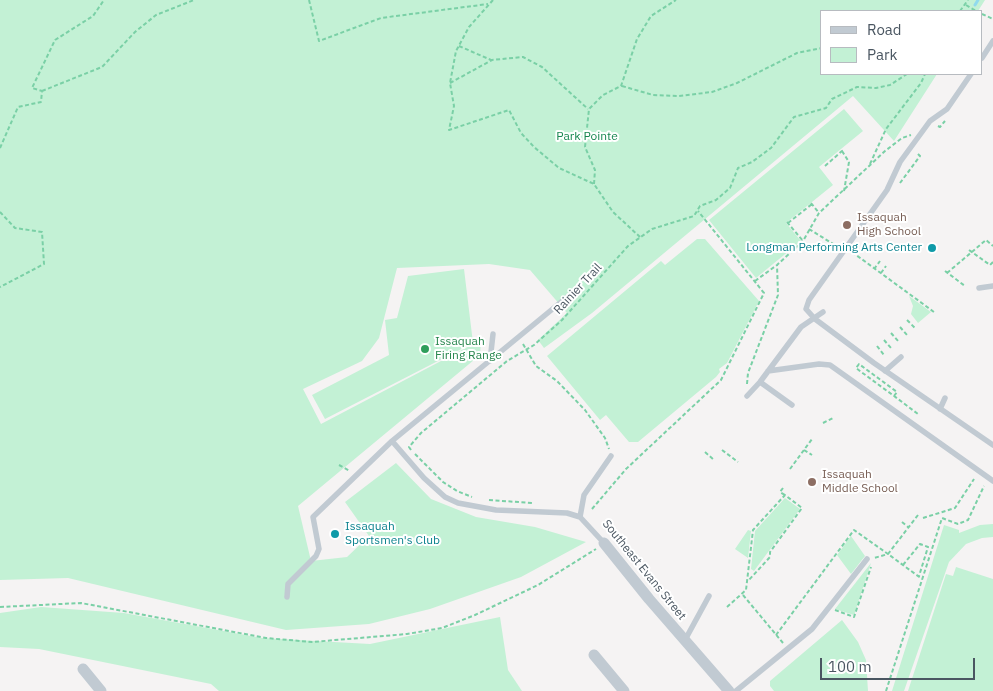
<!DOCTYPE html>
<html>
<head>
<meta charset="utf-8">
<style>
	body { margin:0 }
	#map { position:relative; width:993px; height:691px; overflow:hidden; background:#f5f3f3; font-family:"IBM Plex Sans",sans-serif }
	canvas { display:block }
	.legend { position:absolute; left:820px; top:10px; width:162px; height:65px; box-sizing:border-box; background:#fff; border:1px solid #b7bbc0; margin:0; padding:6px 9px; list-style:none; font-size:15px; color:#4a5661 }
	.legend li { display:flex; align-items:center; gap:10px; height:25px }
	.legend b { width:25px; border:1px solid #b7bbc0 }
	.scale { position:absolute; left:820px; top:658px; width:155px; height:22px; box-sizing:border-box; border:2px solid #4a5661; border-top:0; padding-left:6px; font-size:15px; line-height:18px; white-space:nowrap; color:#4a5661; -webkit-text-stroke:4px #fff; paint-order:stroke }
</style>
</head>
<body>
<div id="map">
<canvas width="993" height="691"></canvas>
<ul class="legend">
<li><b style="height:6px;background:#c1cad2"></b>Road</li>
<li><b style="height:14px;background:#c3f1d5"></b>Park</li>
</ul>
<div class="scale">100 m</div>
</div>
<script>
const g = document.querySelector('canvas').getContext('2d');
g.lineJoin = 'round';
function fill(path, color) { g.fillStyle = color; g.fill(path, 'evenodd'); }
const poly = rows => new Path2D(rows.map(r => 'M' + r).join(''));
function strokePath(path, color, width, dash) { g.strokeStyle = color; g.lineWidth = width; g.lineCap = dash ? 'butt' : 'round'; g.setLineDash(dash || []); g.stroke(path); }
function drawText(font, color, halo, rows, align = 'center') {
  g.font = font + ' "IBM Plex Sans",sans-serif'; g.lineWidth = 4; g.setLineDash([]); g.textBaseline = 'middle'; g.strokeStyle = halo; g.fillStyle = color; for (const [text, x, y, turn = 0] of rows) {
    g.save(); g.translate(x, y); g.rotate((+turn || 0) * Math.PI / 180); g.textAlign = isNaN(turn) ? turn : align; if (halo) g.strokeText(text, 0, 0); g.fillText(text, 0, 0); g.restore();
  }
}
fill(poly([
	[0,0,985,0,978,11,822,11,822,74,937,74,894,141,853,96,592,313,544,348,538,340,567,313,530,270,489,264,397,268,379,338,362,361,303,389,321,424,481,340,480,355,298,506,311,561,347,557,369,536,345,502,396,463,431,499,476,517,535,527,586,542,521,577,430,609,369,624,286,630,68,578,0,580],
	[844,109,863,131,819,167,833,185,786,223,801,241,756,278,709,220],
	[697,239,705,239,759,301,727,363,719,369,720,372,716,377,638,442,629,442,606,415,600,420,547,356,661,261,665,265],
	[464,269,473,343,325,419,312,395,389,355,385,320,397,318,408,276],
	[909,296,931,312,918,323,911,314,913,306],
	[785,498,800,509,754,571,751,569,755,531],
	[993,524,993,537,982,538,966,544,949,562,904,691,892,691,944,525,959,530,959,533,980,525],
	[748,530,751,531,748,558,735,549],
	[851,536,865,556,851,574,837,555],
	[871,563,854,615,835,609],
	[956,567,993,579,993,691,908,691,946,574,953,576],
	[41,607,124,613,262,638,370,644,500,617,508,670,522,691,219,691,211,684,39,649,0,647,0,613],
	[842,620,858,642,866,660,868,691,774,691,770,686,770,681]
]), '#c3f1d5');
strokePath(poly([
	[975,5,978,0]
]), '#90daee', 3);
strokePath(poly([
	[309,0,319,41,381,18,488,4],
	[493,0,469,27,456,51,450,83,454,106,449,130,509,110,521,133,534,147,559,168,594,184,613,212,640,237],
	[966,5,976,11],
	[960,11,968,0],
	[982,14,993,19],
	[459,46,491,60],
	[450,83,492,60,523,57,542,67,588,109],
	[622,86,653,95,679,96,712,92,737,83,797,53,822,48],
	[42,91,102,67,135,32,156,15,194,0],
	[938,126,940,127,945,121],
	[0,148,18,107,41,102,42,91,32,88,55,40,93,16,104,0],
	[842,151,849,162,844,191],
	[870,164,886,129,921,83,925,74],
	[825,166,842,151,841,150],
	[900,183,920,156,917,153],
	[594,184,595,170,585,147,589,109,603,95,621,86,637,39,651,16,676,0],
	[811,203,819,213],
	[0,212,15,228,42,232,44,264,0,287],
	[787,222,803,241],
	[788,223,812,204],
	[809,229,838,247],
	[969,250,990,265,993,262],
	[852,252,934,312],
	[874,269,880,261],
	[945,271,965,286],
	[881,273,886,266],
	[947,273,986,240,993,246],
	[755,281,777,265,803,241,819,213,885,151,902,138,911,135],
	[907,320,915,328],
	[900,327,907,335],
	[891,333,899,342],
	[884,340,891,348],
	[523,344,536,366,557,381,585,410,605,438,609,449],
	[877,346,884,355],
	[747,384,748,373,778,295,777,265],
	[894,396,897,392,859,364,856,368,864,374,894,396,918,414],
	[823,423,833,418],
	[411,450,409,447,421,433,507,361,534,345,562,320,628,246,652,229,694,216,700,206,716,200,730,188,738,168,752,162,771,148,794,117,826,108,832,99,857,87,876,88,890,85,907,74],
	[722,450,738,462],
	[804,450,812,455],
	[705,452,713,459],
	[415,454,443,482,457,491,472,497],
	[339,465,350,471],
	[790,469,812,439],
	[783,488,780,492,785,495],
	[489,500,532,503],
	[592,509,626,469,721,380,764,293,698,211],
	[918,515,888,554,922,579],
	[923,518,955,508,974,479],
	[902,522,908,527],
	[903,565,920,544,928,547,919,576],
	[743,595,783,643],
	[0,607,81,603,266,638,312,642,407,634,442,628,475,615,538,585,596,549],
	[727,607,746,590,753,530,785,495,802,508,770,552,770,557,748,581],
	[835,610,854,617,871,567],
	[776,635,854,530,888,554,874,558],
	[886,691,942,518,958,524,968,520,984,486]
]), '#7ad0a6', 2, [4, 2.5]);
strokePath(poly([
	[982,58,993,41],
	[971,74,947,109,930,121,900,162,887,190,809,300,806,309,815,319,874,363,993,445],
	[979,288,993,286],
	[490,361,493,334],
	[768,371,819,364,830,365,993,481],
	[885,371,901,357],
	[760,382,792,405],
	[747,396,760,382,801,327,823,312],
	[940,409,945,398],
	[392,441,424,478,445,497,458,503,496,510,567,513,580,517,604,543],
	[580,517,584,495,611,456],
	[287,597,288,584,316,556,319,549,313,517,392,441,572,293],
	[685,640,709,596],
	[736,691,812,629,867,559]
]), '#c1cad2', 5.5);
strokePath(poly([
	[604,543,649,599,729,691],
	[594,655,624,691],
	[83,669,101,691]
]), '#c1cad2', 11);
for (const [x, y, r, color] of [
	[847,225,5,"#8d6e63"],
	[932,248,5,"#0f9aa8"],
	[425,349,5,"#2e9e5b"],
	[812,482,5,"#8d6e63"],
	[335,534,5,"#0f9aa8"]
]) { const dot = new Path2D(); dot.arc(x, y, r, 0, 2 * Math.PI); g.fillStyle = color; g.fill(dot); strokePath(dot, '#fff', 2); }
drawText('12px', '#17864f', '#fff', [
	["Park Pointe",587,137]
]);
drawText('12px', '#785e54', '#fff', [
	["Issaquah",857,218],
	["High School",857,232],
	["Issaquah",822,475],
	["Middle School",822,489]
], 'left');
drawText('12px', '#0d838f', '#fff', [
	["Longman Performing Arts Center",922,248],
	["Issaquah",345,527,"left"],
	["Sportsmen's Club",345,541,"left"]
], 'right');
drawText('12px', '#4a5661', '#fff', [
	["Rainier Trail",578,289,-47],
	["Southeast Evans Street",644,570,51]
]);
drawText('12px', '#27864d', '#fff', [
	["Issaquah",435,342],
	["Firing Range",435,356]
], 'left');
</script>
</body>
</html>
